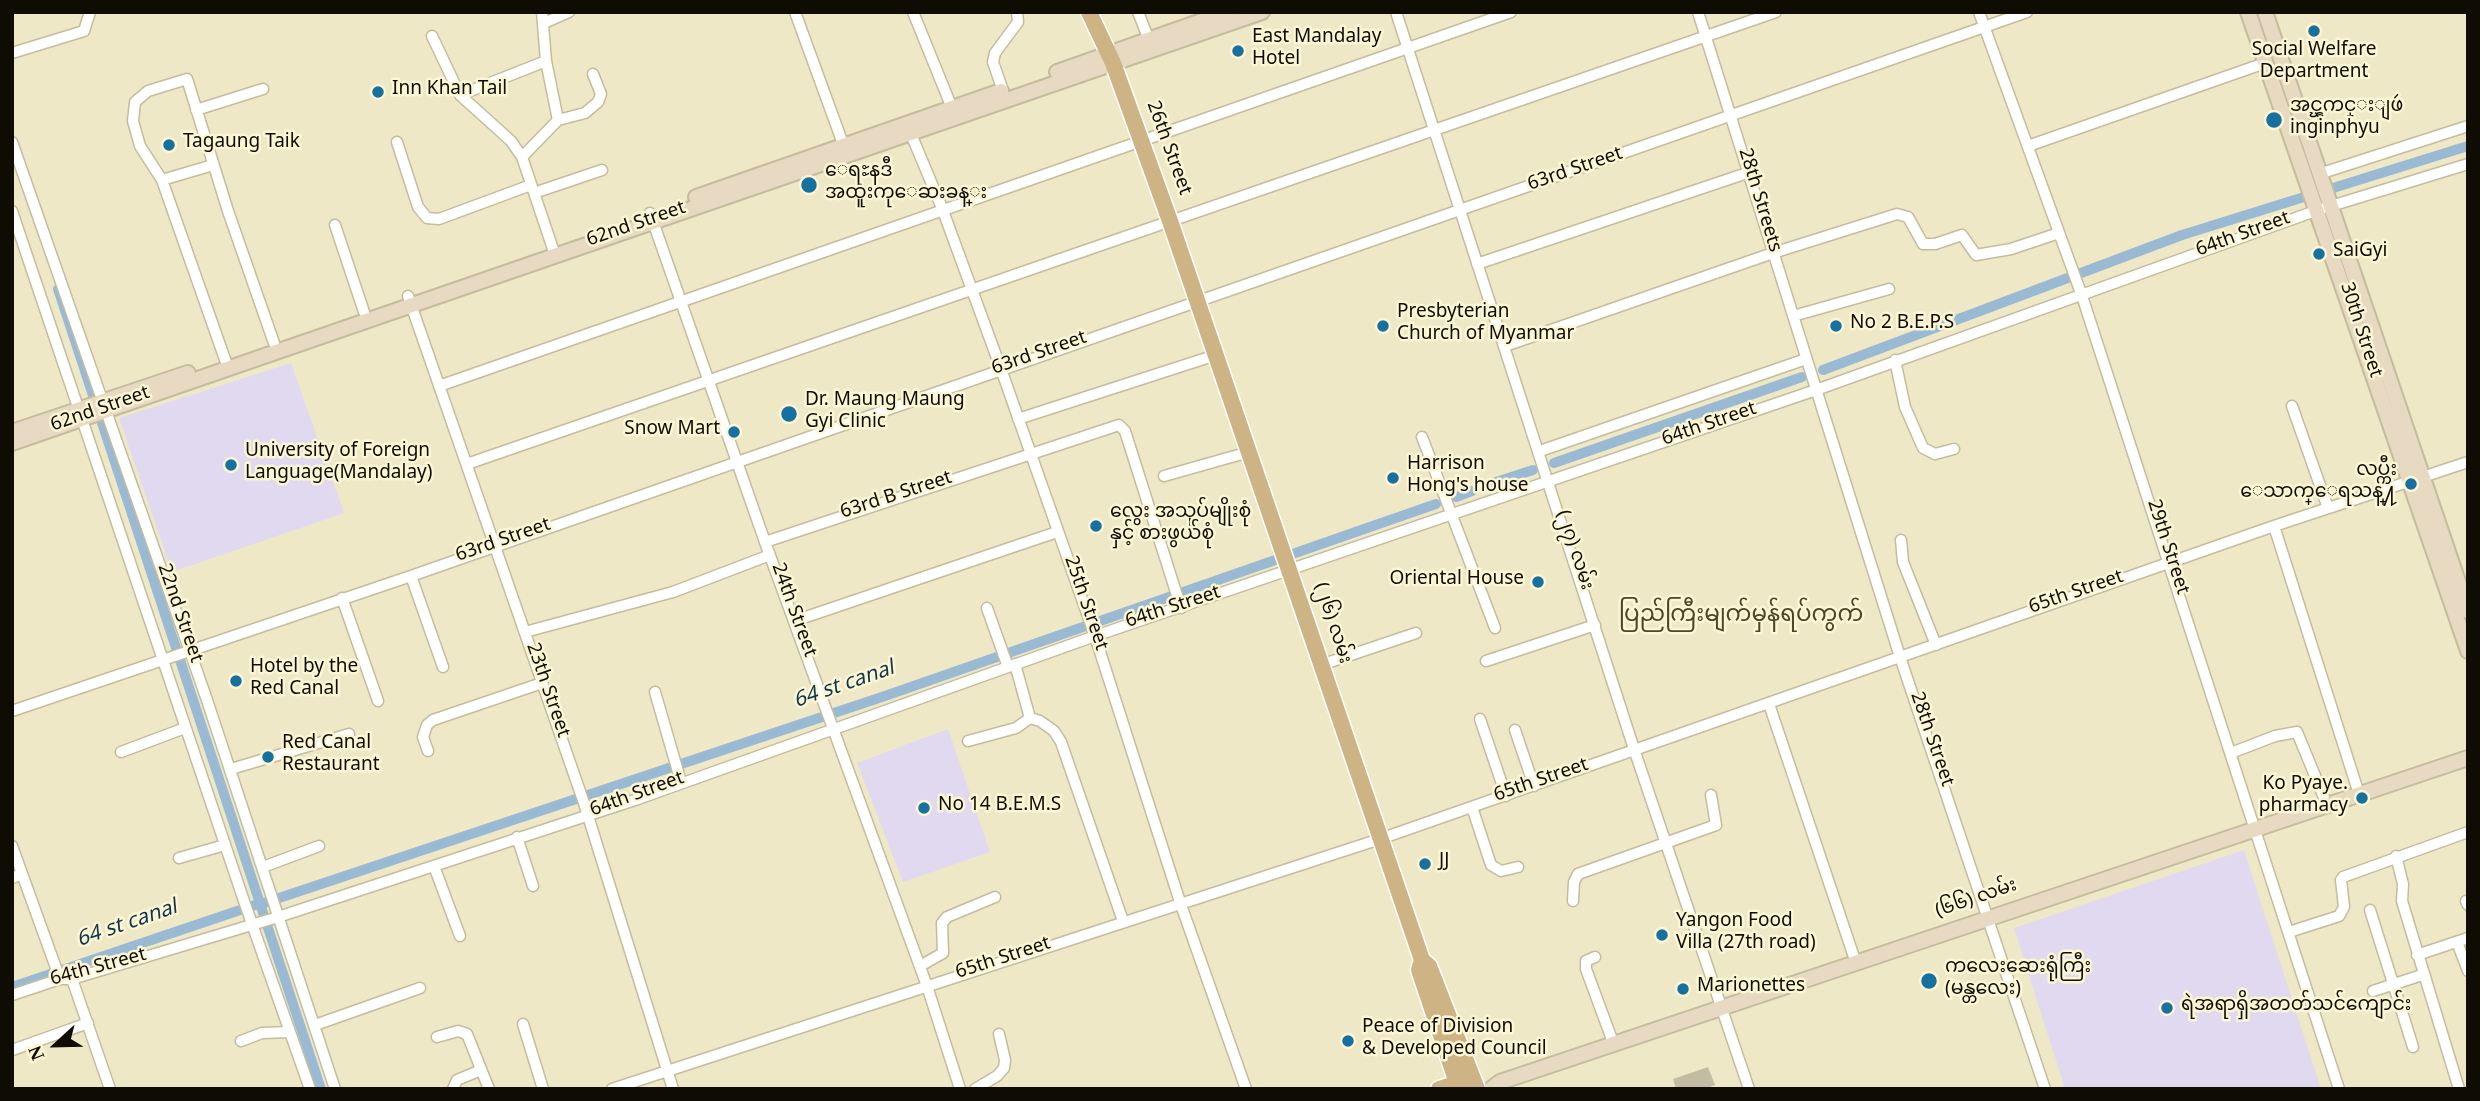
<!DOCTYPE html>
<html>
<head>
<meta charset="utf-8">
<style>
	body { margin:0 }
	#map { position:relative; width:2480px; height:1101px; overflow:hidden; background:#efe8c7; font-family:Georgia,serif }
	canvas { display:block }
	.frame { position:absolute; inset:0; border:14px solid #0e0c03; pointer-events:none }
	.north { position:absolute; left:21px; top:1010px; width:70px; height:70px; -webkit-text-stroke:5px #fcf6d4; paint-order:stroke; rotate:248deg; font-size:19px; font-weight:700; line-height:28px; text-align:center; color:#0e0c03 }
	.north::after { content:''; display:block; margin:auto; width:24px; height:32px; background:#0e0c03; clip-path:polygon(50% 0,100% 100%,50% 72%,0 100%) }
</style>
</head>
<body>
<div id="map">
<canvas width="2480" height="1101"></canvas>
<div class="frame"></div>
<div class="north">N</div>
</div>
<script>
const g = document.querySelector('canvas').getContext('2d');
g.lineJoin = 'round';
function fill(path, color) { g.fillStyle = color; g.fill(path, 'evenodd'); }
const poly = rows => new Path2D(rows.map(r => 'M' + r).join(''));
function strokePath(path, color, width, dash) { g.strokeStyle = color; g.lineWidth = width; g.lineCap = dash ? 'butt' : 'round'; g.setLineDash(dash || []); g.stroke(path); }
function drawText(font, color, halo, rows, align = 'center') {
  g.font = font + ' Georgia,"Noto Sans Myanmar",serif'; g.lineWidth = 5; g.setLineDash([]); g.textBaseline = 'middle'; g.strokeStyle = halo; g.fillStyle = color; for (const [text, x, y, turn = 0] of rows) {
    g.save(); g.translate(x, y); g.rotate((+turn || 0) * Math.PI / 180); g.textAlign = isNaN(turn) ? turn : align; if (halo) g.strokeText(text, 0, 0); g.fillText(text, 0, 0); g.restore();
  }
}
fill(poly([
	[291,363,344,513,172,572,119,418],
	[948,729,990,852,903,882,857,763],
	[2244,850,2321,1089,2065,1089,2014,928]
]), '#e1d9ef');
fill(poly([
	[1708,1067,1715,1085,1705,1089,1676,1089,1673,1079]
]), '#c2bda2');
strokePath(poly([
	[58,289,321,1089],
	[1823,370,2182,235,2468,146],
	[1554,463,1802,377],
	[1487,485,1533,470],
	[1456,497,1472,491],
	[264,903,882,697,1436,504],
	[12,987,255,905]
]), '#9abad3', 10);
const street = poly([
	[795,12,846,152],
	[913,12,952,108],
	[1138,12,1151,45],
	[1396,12,1635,752,1749,1089],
	[1698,12,1900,657,2045,1089],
	[1979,12,2082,296,2339,1089],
	[544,23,569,12],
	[432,36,460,95,511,141,522,157,555,255],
	[12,53,84,31,90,12],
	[1003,91,993,62,995,53,1018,22,1017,12],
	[460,95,546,61],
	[196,110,263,89],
	[558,120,585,113,598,102,601,94,593,74],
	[908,127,942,208,1001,369,1095,636,1180,902,1246,1089],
	[12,142,207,700,335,1089],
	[397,142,418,207,427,218,439,219,531,185],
	[2028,146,2265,63],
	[522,157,558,120,546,61,542,12],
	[2319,174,2468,126],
	[162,180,213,165],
	[534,193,602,170],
	[12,211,245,904,310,1089],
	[650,213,765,542,927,986,960,1089],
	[335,225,364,312],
	[1477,264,1750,172],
	[408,296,584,803,673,1089],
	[1793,316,1889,289],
	[1505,346,1773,253,1897,214,1908,217,1923,244,1935,244,1962,235,1976,255,2011,249,2059,233],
	[1895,360,1905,407,1923,448,1935,454,1954,449],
	[228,368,162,180,140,146,133,121,135,102,148,91,187,79,228,211,274,343],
	[439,386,1511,12],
	[2292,406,2328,508],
	[1018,419,1216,355],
	[1422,437,1495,628],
	[1540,451,1806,359],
	[467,464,1776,12],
	[1164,476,1249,452],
	[2274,526,2359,794],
	[1901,540,1903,562,1936,645],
	[765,542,1119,425,1125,431,1181,608],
	[411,576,443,667],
	[342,598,378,701],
	[987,608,1008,667],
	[794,621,1057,532],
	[525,632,673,592,770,555],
	[1486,661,1595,625],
	[1015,664,1030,718,1040,721,1054,731,1061,742,1123,921],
	[1321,665,1416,633],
	[655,692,681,782],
	[1769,704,1856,963],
	[12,711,411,576,2027,12],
	[1480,719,1506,796],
	[1515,730,1534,786],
	[968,741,1016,728,1030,718],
	[428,751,423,737,427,725,433,720,542,683],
	[121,752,185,728],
	[2231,753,2275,736,2297,732,2327,805],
	[231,769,349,734],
	[1472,807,1491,865,1501,871,1518,867],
	[517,837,533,886],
	[12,846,60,979],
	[2396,856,2403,884,2402,901,2459,1089],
	[179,858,225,845],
	[434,866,460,936],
	[263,867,319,846],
	[12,878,22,874],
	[1573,901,1574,882,1578,874,1716,825,1711,795],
	[2466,901,2468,905],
	[2370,910,2413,1047],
	[2289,932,2339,916,2344,907,2341,880,2343,877,2468,832],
	[2457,942,2468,971],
	[2417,955,2468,938],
	[1595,957,1586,961,1586,969,1614,1045],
	[920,966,943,953,942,923,947,917,995,897],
	[72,979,110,1089],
	[2373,991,2422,975],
	[12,995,60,979,72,979,278,917,638,799,1095,636,1816,390,2318,210,2468,164],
	[523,1024,543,1089],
	[315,1025,420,988],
	[437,1037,458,1031,467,1034,489,1089],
	[241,1041,262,1033,290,1032],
	[12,1050,88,1023],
	[453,1089,457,1080,481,1070],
	[612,1089,1380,839,2274,526,2468,462],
	[975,1089,997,1076,1004,1068,1005,1060,999,1034]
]);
const secondary = poly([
	[2248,12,2468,651],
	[2265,12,2468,611],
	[1057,72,1227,12],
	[696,197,1001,91],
	[12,432,188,373],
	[12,443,1262,12],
	[1491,1089,1500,1082,2468,758]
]);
const primary = poly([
	[1089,12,1113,63,1170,221,1422,960,1429,966,1477,1089],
	[1422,960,1419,970,1459,1089],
	[1439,1089,1467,1080]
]);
strokePath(street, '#c4bd9d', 13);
strokePath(secondary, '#c4bd9d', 18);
strokePath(primary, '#fff', 19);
strokePath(street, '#fff', 10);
strokePath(secondary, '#e7d9c2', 14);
strokePath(primary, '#ceb385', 16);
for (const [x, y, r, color] of [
	[2314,31,7,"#1671a0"],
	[1238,51,7,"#1671a0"],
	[378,92,7,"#1671a0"],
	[2274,120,9,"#1671a0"],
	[169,145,7,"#1671a0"],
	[809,185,9,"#1671a0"],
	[2319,254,7,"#1671a0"],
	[1383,326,7,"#1671a0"],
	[1836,326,7,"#1671a0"],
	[789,414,9,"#1671a0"],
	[734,432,7,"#1671a0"],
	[231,465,7,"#1671a0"],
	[1393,478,7,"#1671a0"],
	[2411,484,7,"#1671a0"],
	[1096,526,7,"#1671a0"],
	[1538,582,7,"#1671a0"],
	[236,681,7,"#1671a0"],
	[268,757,7,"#1671a0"],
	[2362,798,7,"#1671a0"],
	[924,808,7,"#1671a0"],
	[1425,864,7,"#1671a0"],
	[1662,935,7,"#1671a0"],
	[1929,981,9,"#1671a0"],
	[1683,989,7,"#1671a0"],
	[2167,1008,7,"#1671a0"],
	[1348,1041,7,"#1671a0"]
]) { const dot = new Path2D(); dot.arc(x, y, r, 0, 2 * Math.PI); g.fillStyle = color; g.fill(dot); strokePath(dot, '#fcf6d4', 2.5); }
drawText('19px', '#0e0c03', '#fcf6d4', [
	["East Mandalay",1252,40],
	["Hotel",1252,62],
	["Social Welfare",2314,53,"center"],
	["Department",2314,75,"center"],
	["Inn Khan Tail",392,92],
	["အင္ၾကင္းျဖဴ",2290,109],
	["inginphyu",2290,131],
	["Tagaung Taik",183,145],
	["ေရႊနဒီ",825,174],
	["အထူးကုေဆးခန္း",825,196],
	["SaiGyi",2333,254],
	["Presbyterian",1397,315],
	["Church of Myanmar",1397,337],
	["No 2 B.E.P.S",1850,326],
	["Dr. Maung Maung",805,403],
	["Gyi Clinic",805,425],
	["Snow Mart",720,432,"right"],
	["University of Foreign",245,454],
	["Language(Mandalay)",245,476],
	["Harrison",1407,467],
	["Hong's house",1407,489],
	["လပ္ကီး",2397,473,"right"],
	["ေသာက္ေရသန္႔",2397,495,"right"],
	["လွေး အသုပ်မျိုးစုံ",1110,515],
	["နှင့် စားဖွယ်စုံ",1110,537],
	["Oriental House",1524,582,"right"],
	["Hotel by the",250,670],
	["Red Canal",250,692],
	["Red Canal",282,746],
	["Restaurant",282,768],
	["Ko Pyaye.",2348,787,"right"],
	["pharmacy",2348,809,"right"],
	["No 14 B.E.M.S",938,808],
	["JJ",1439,864],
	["Yangon Food",1676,924],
	["Villa (27th road)",1676,946],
	["ကလေးဆေးရုံကြီး",1945,970],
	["(မန္တလေး)",1945,992],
	["Marionettes",1697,989],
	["ရဲအရာရှိအတတ်သင်ကျောင်း",2181,1008],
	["Peace of Division",1362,1030],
	["& Developed Council",1362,1052]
], 'left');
drawText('19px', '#0e0c03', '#fcf6d4', [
	["26th Street",1166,149,70],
	["63rd Street",1576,172,-19],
	["28th Streets",1757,201,73],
	["62nd Street",637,227,-19],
	["64th Street",2244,237,-20],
	["30th Street",2358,331,72],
	["63rd Street",1040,356,-19],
	["62nd Street",101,412,-19],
	["64th Street",1710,427,-19],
	["63rd B Street",897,498,-18],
	["63rd Street",504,543,-19],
	["29th Street",2165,548,72],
	["(၂၇) လမ်း",1572,551,72],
	["65th Street",2077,595,-19],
	["25th Street",1083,604,71],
	["64th Street",1174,610,-18],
	["24th Street",791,611,70],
	["22nd Street",177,614,71],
	["(၂၆) လမ်း",1330,624,72],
	["23th Street",545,691,71],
	["28th Street",1929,740,71],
	["65th Street",1542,783,-19],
	["64th Street",638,797,-20],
	["(၆၆) လမ်း",1977,901,-19],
	["65th Street",1004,961,-18],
	["64th Street",99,970,-15]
]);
drawText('italic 21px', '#0d354f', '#fcf6d4', [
	["64 st canal",845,688,-19],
	["64 st canal",128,927,-19]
]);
drawText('23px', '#4c4629', '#fcf6d4', [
	["ပြည်ကြီးမျက်မှန်ရပ်ကွက်",1741,619]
]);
</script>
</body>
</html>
